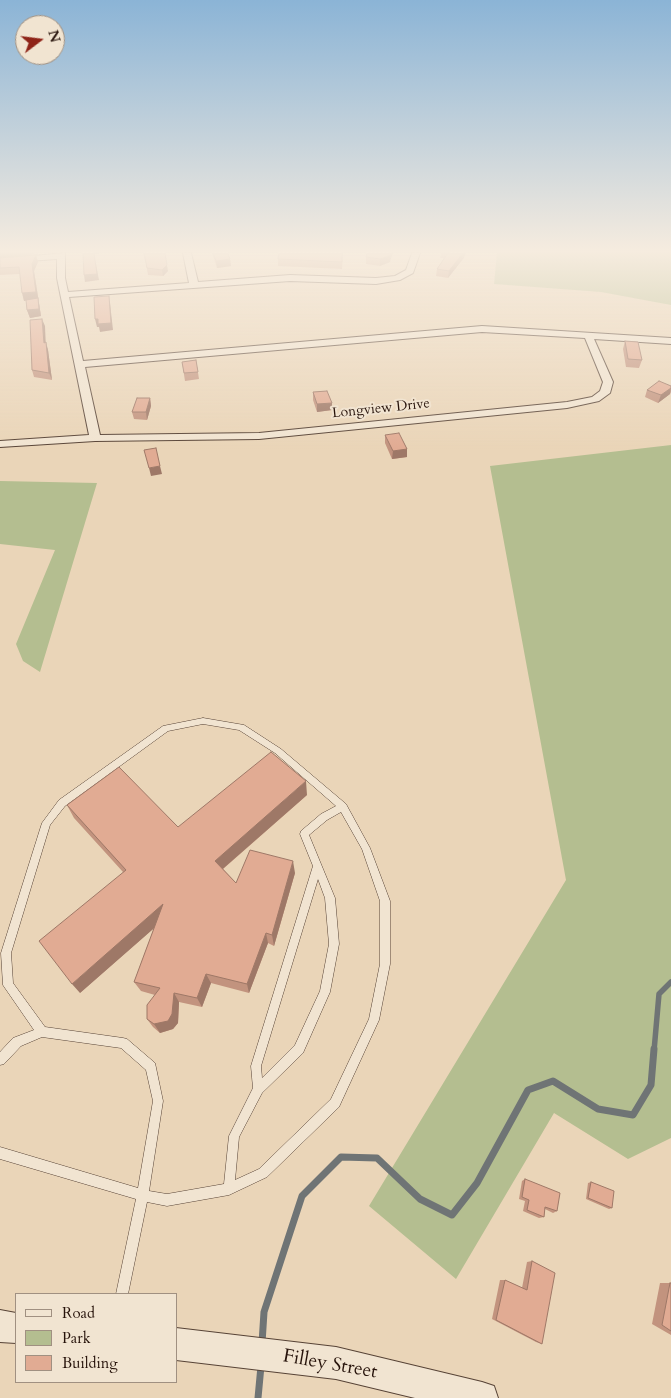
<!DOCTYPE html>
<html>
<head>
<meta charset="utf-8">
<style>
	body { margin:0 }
	#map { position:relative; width:671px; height:1398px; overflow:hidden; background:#ead5b8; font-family:Cardo,serif }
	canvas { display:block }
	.legend { position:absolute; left:15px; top:1293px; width:162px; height:90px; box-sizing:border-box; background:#f1e4d1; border:1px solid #a09081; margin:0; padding:6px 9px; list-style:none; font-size:15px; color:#26120a }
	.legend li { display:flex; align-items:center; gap:10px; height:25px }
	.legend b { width:25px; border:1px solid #a09081 }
	.north { position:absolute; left:15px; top:15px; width:50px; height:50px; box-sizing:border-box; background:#f1e4d1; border:1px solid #a09081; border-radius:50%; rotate:75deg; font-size:14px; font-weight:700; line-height:20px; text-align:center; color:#26120a }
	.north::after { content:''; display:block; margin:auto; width:18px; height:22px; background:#8f2418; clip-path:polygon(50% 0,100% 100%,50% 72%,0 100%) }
</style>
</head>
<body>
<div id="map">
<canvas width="671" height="1398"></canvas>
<ul class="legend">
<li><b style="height:6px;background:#f1e4d1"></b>Road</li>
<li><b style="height:14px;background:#b4be90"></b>Park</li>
<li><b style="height:14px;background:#e1ab93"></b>Building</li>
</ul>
<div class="north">N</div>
</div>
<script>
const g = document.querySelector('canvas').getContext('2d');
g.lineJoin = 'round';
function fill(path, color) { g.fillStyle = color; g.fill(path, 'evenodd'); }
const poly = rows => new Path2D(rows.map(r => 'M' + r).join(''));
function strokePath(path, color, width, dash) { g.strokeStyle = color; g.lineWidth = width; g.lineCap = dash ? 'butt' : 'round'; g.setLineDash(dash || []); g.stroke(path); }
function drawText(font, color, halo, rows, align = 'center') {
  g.font = font + ' Cardo,serif'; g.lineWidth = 4; g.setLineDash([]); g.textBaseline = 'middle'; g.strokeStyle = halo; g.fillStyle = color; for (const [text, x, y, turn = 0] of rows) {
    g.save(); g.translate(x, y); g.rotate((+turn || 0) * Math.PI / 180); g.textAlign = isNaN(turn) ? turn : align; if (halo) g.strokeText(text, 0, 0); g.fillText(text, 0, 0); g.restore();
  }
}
fill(poly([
	[497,253,671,253,671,305,601,292,494,284],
	[671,445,671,1138,628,1159,554,1113,456,1279,369,1206,566,880,490,466],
	[0,481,97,483,40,672,23,661,16,644,55,550,0,544]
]), '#b4be90');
strokePath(poly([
	[654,1051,659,994,671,982]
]), '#6f7475', 5.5);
strokePath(poly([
	[262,1343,264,1312,302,1196,341,1157,377,1158,420,1199,452,1215,477,1183,528,1090,553,1081,598,1109,633,1115,651,1085,654,1049],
	[258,1398,261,1366]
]), '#6f7475', 7);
const service = poly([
	[203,718,244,725,281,749,346,804,370,848,390,901,390,964,379,1020,339,1107,267,1177,229,1195,167,1206,147,1202,128,1294,116,1294,136,1199,0,1159,0,1147,138,1188,153,1101,146,1070,121,1048,42,1037,21,1046,4,1064,0,1065,0,1052,13,1038,34,1030,5,988,3,985,1,953,42,823,59,800,163,726,203,718],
	[203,724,239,730,275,753,336,806,321,814,301,831,300,834,313,866,251,1066,253,1088,229,1136,224,1184,167,1194,149,1191,163,1101,155,1063,127,1039,123,1038,45,1027,13,983,11,953,50,825,65,806,168,731,203,724],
	[341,812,362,849,380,901,380,964,369,1019,331,1099,259,1169,235,1180,239,1137,262,1093,303,1053,330,992,339,944,335,898,309,835,327,820,341,812],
	[318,879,325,898,329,944,320,991,295,1045,262,1078,261,1066,318,879]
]);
const minor = poly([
	[65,253,65,278,68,292,189,283,183,253,191,253,198,282,290,275,376,278,395,276,406,270,412,253,420,253,413,273,400,280,376,284,290,281,69,297,83,361,482,326,671,338,671,344,594,339,613,382,610,393,599,401,567,408,259,439,95,441,0,447,0,441,89,435,57,278,57,259,0,263,0,259,65,253],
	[482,332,585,338,603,382,600,391,592,397,567,402,259,433,100,435,85,367,482,332]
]);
const tertiary = poly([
	[0,1310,16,1313,16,1343,0,1342,0,1310],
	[176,1328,336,1347,482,1382,494,1386,498,1398,415,1398,336,1379,176,1360,176,1328]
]);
strokePath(service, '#574336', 1);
strokePath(minor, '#574336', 2);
strokePath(tertiary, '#574336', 2);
fill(service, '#f1e4d1');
fill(minor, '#f1e4d1');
fill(tertiary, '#f1e4d1');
fill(poly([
	[0,253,38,254,15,257,36,255,38,262,34,271,41,316,30,318,27,310,26,300,24,301,20,274,0,275],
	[144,253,168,271,163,276,148,275],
	[212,253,228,253,230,259,231,266,217,268],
	[343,253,342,269,278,266,278,259],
	[367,253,390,262,380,266,366,264,366,257],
	[441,253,466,253,463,259,448,278,436,276,437,269,444,258,440,258],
	[45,326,45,342,48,350,52,380,34,377,32,370],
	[625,341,642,360,639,368,626,367,623,349],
	[196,360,199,379,185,381,182,362],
	[671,386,671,392,670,394,658,403,645,397,647,390],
	[313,392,332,403,332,410,317,412,313,400],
	[150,398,151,406,147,420,134,419,132,412],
	[385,435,407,449,407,457,392,459,385,443],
	[307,795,223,869,236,883,295,873,274,946,268,943,249,993,211,983,202,1007,179,1002,178,1023,173,1029,160,1033,153,1027,147,1019,155,995,141,991,134,982,154,928,80,993,123,872,74,818,67,805,178,827],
	[525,1179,557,1211,553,1213,545,1209,544,1217,539,1218,523,1211,525,1201,519,1199,522,1181],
	[591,1182,612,1208,609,1209,586,1199,588,1183],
	[532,1261,542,1344,536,1342,492,1319,500,1280,505,1280,522,1288,527,1262],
	[660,1283,671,1283,671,1335,652,1324]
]), '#c2937e');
fill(poly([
	[0,253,38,253,0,259],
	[94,253,99,253,99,254,94,254,99,280,85,282,84,275],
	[391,253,393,253,390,262,380,266,380,259],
	[463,253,466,253,463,259,448,278,449,271],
	[36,255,38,262,34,271,41,316,30,318,27,310,38,299,24,301,22,293],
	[230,259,231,266,217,268,216,261],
	[167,265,168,271,163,276,162,270],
	[109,296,110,303,113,330,100,332,99,327,97,327,95,319],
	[42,319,45,326,46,350,44,343],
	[46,342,48,350,52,380,49,373],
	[671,388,670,394,658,403,661,395],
	[150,398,151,406,147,420,146,412],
	[332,403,332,410,317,412,317,404],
	[407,449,407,457,392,459,393,451],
	[160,466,162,474,151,476,149,468],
	[306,781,307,795,218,873,215,861],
	[293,861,295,873,274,946,272,935],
	[163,904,168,916,80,993,72,984],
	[266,933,268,943,249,993,247,984],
	[206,974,211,983,202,1007,197,998],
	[174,993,179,1002,178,1023,173,1029,160,1033,154,1024]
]), '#9e7867');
const building = poly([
	[83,253,94,253,97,274,84,275,83,253],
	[144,253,165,253,167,265,162,270,147,268,144,253],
	[213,253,228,253,230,259,216,261,213,253],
	[279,253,342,253,342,262,278,259,279,253],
	[367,253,391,253,391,255,380,259,366,257,367,253],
	[448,253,463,253,449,271,437,269,448,253],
	[36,255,32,264,36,292,22,293,19,267,0,268,0,258,36,255],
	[109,296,111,323,98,324,98,319,95,319,94,297,109,296],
	[38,298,39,309,27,310,26,300,38,298],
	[42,319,44,343,46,342,49,373,32,370,30,320,42,319],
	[625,341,638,342,642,360,628,359,625,341],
	[196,360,198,372,184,373,182,362,196,360],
	[659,381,671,386,671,388,661,395,647,390,659,381],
	[327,391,332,403,317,404,313,392,327,391],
	[137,398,150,398,146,412,132,412,137,398],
	[399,433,407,449,393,451,385,435,399,433],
	[156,448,160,466,149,468,144,450,156,448],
	[271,752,306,781,215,861,236,883,250,850,293,861,272,935,266,933,247,984,206,974,197,998,174,993,172,1014,168,1021,154,1024,147,1019,147,1005,160,988,134,982,163,904,72,984,39,941,126,870,67,805,119,767,178,827,271,752],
	[525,1179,560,1193,557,1211,545,1207,544,1217,527,1210,529,1200,522,1197,525,1179],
	[591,1182,614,1191,612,1208,588,1198,591,1182],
	[532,1261,555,1273,542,1344,496,1320,505,1280,527,1290,532,1261],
	[670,1283,671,1283,671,1331,662,1325,670,1283]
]);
fill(building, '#e1ab93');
strokePath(building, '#9e7867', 1);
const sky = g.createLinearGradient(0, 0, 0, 449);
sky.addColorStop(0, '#8bb4d6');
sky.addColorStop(0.56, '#f6ecdf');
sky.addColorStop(1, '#f6ecdf00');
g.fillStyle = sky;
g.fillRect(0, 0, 671, 449);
drawText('14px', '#26120a', '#f1e4d1', [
	["Longview Drive",381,409,-6]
]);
drawText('19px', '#26120a', '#f1e4d1', [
	["Filley Street",330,1365,10]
]);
</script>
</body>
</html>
